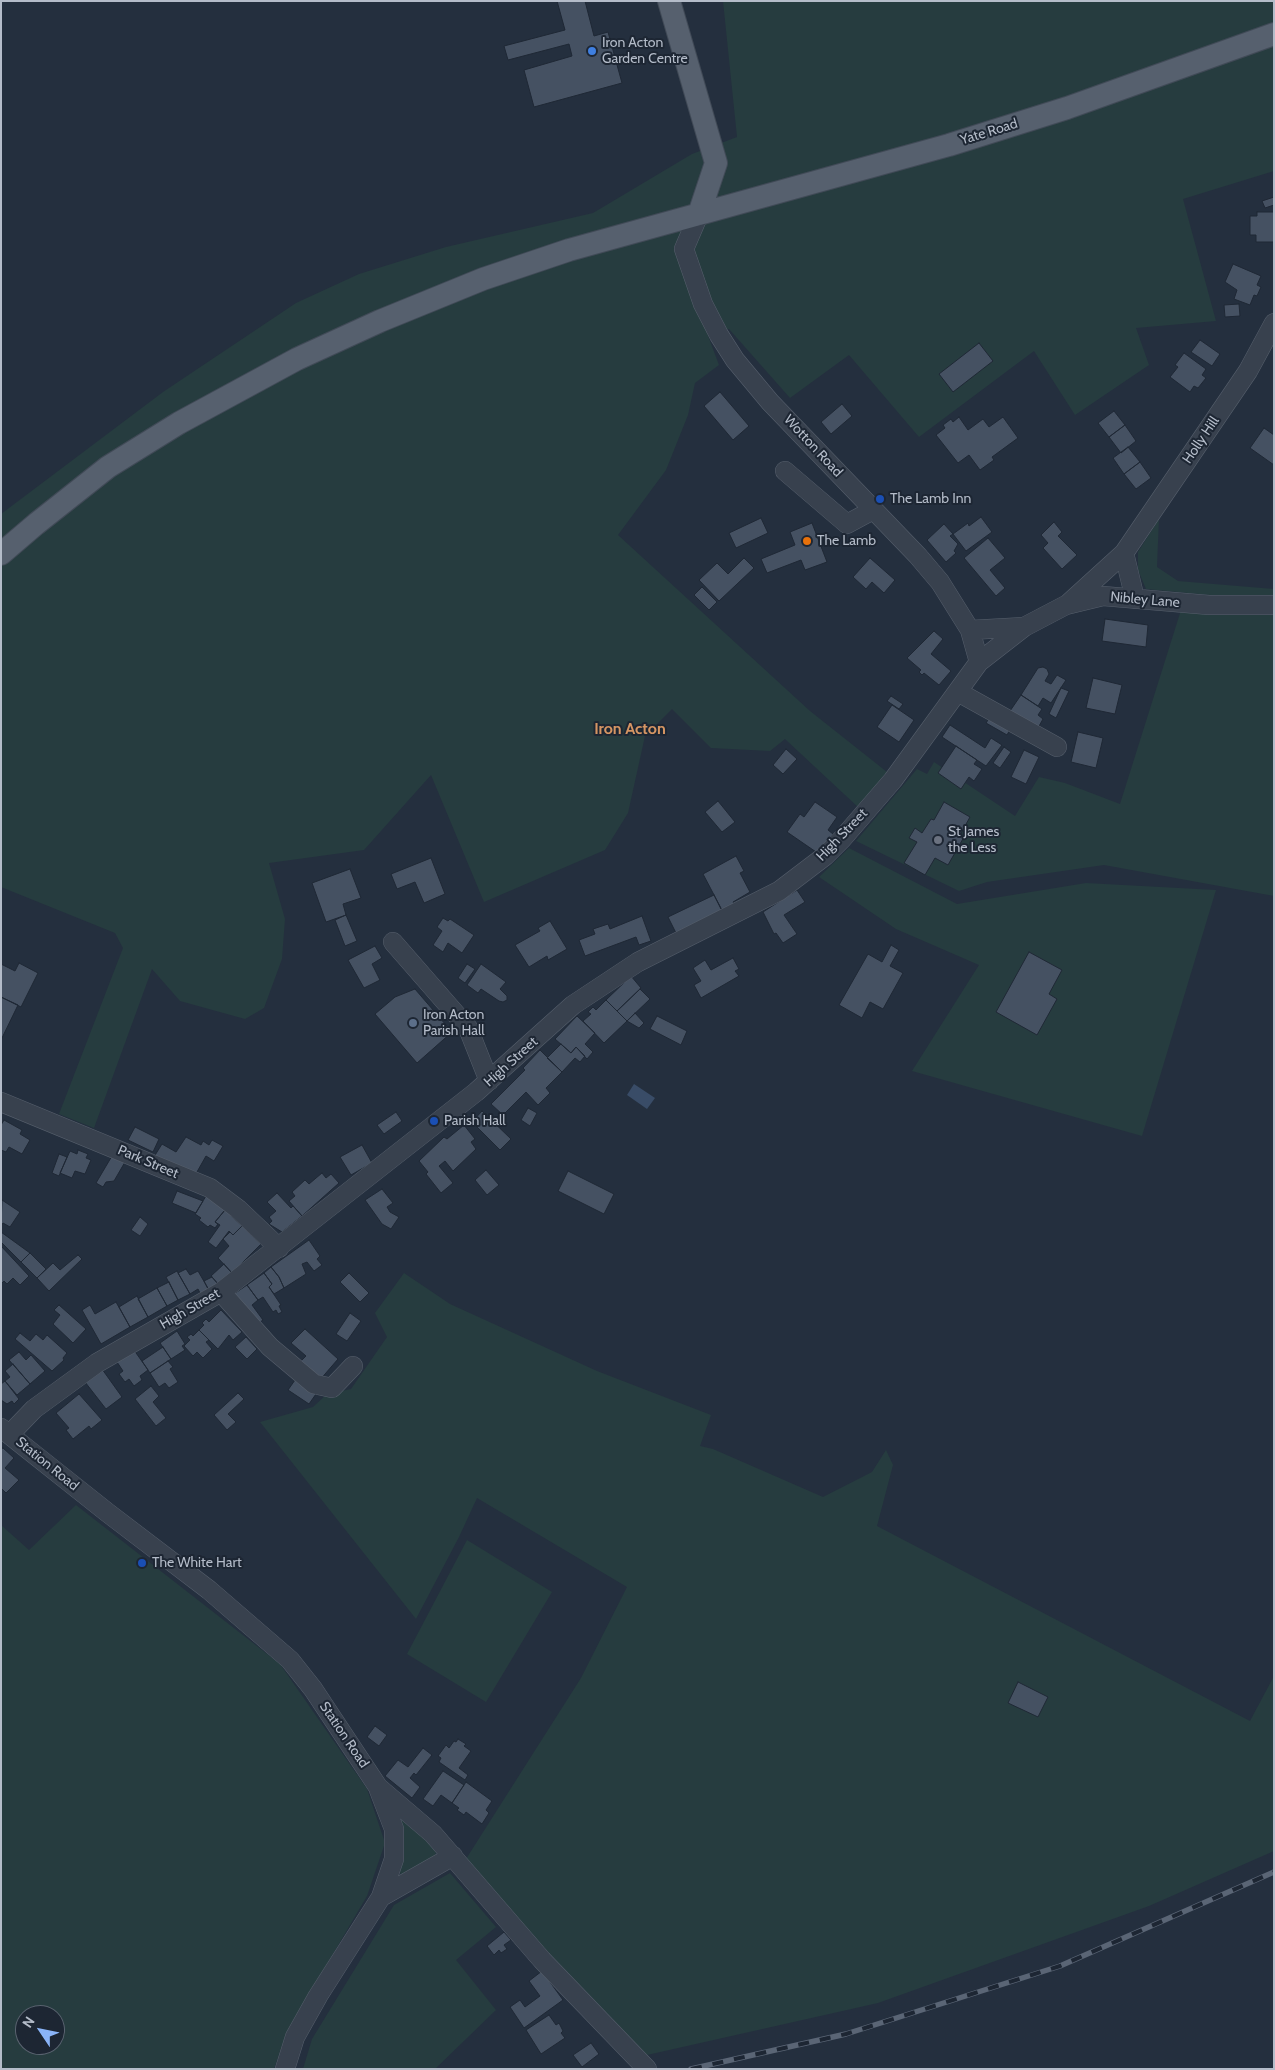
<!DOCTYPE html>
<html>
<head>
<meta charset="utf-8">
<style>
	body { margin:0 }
	#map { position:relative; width:1275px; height:2070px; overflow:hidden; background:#242f3e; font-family:Cabin,sans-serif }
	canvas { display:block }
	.frame { position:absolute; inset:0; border:2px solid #b4bcc9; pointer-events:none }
	.north { position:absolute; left:15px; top:2005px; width:50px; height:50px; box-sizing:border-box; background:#1d2633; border:1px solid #59626f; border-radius:50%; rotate:304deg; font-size:14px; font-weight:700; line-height:20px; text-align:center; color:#b4bcc9 }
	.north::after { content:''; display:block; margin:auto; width:18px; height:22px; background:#8ab4f8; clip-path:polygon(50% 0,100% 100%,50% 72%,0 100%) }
</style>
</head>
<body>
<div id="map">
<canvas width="1275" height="2070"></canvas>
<div class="frame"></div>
<div class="north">N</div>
</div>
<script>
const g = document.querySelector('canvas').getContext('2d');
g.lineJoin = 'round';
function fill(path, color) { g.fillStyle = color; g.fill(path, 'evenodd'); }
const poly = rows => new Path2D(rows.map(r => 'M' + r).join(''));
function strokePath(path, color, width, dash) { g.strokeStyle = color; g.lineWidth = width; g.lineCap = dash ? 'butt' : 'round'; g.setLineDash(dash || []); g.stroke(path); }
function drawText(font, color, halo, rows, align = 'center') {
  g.font = font + ' Cabin,sans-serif'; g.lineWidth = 4; g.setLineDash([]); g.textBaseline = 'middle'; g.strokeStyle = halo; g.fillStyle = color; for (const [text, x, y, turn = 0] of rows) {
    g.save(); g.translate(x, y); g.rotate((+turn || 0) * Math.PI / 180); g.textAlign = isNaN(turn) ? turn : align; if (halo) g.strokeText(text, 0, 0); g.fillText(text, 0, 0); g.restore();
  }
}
fill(poly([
	[723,1,1274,1,1274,171,1183,199,1216,321,1136,328,1149,365,1075,415,1034,351,919,437,849,355,790,398,729,329,707,333,719,365,695,383,688,415,666,470,618,535,810,711,887,772,859,808,785,739,770,751,711,748,672,709,645,736,628,813,605,850,484,902,431,775,364,850,269,863,285,919,282,959,264,1008,245,1019,180,1001,152,969,94,1128,59,1114,123,948,115,933,1,887,1,514,163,392,296,303,359,274,446,247,593,213,692,154,737,137],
	[1159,519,1157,567,1178,581,1274,589,1274,597,1241,598,1146,589,1138,570,1138,552],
	[1181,610,1274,611,1274,896,1104,865,987,882,959,891,856,841,917,769,927,774,934,762,1015,816,1039,777,1065,783,1120,804],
	[849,848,957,904,1086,883,1216,890,1142,1136,912,1071,979,965,896,929,819,877],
	[404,1273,450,1304,597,1371,711,1415,700,1446,713,1449,823,1497,872,1472,886,1450,893,1465,877,1526,1250,1721,1274,1676,1274,1851,1149,1906,878,2003,647,2055,545,1949,466,1859,581,1678,627,1587,477,1498,459,1537,416,1619,260,1422,313,1407,327,1394,351,1389,387,1337,375,1313],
	[76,1505,280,1664,367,1789,385,1843,367,1896,286,2034,274,2069,1,2069,1,1525,29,1550],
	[25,2015,55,2015,55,2045,25,2045],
	[467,1540,552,1592,486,1702,407,1654],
	[404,1817,436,1848,435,1860,402,1876,398,1869,403,1840,401,1820],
	[450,1873,496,1927,456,1960,496,2010,435,2069,303,2069,312,2039,394,1905]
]), '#263c3f');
fill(poly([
	[634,1084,655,1098,647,1109,627,1095]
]), '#394c67');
const building = poly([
	[557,1,585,1,594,36,608,32,622,83,534,107,524,70,572,56,569,44,508,60,504,46,565,30,557,1],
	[1274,197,1274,205,1265,208,1262,201,1274,197],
	[1257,212,1274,212,1274,242,1256,242,1256,235,1250,235,1250,216,1257,216,1257,212],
	[1233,264,1261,276,1257,285,1261,287,1257,296,1254,295,1250,305,1234,299,1237,290,1225,282,1233,264],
	[1239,304,1240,316,1225,317,1224,305,1239,304],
	[1200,340,1220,354,1212,366,1191,352,1200,340],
	[979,343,993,361,953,392,939,374,979,343],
	[1184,353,1206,369,1202,375,1206,378,1198,388,1194,386,1190,392,1170,377,1178,367,1175,365,1184,353],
	[720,392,749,426,733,440,704,406,720,392],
	[842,404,852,416,831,434,821,422,842,404],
	[1114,411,1125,425,1109,437,1098,423,1114,411],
	[959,417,968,430,983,419,989,427,1003,417,1018,438,992,457,994,460,980,470,969,455,958,463,936,435,945,428,943,425,951,419,953,422,959,417],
	[1125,425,1136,441,1121,453,1109,437,1125,425],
	[1264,428,1274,435,1274,465,1250,448,1264,428],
	[1128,447,1140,462,1124,474,1113,458,1128,447],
	[1140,462,1151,478,1136,489,1124,474,1140,462],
	[981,517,992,532,966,551,953,534,968,523,969,526,981,517],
	[761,518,768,533,736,548,729,533,761,518],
	[1054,522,1062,532,1058,536,1077,555,1062,569,1043,548,1048,543,1041,535,1054,522],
	[812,523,827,562,805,570,801,560,767,573,761,559,795,545,790,532,812,523],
	[944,524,953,534,950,536,958,544,954,551,956,553,946,562,927,540,944,524],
	[988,538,1005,558,990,570,1005,588,996,596,964,558,988,538],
	[744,558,754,568,719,601,699,580,717,563,728,574,744,558],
	[870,558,895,580,884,593,872,582,866,589,853,577,870,558],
	[702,587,717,602,709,610,694,595,702,587],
	[1105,619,1148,625,1146,647,1102,641,1105,619],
	[934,631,943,639,931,654,951,671,939,685,924,673,922,675,919,672,921,670,907,658,934,631],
	[1043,667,1047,669,1049,674,1045,681,1051,684,1057,675,1066,680,1051,703,1043,698,1038,706,1021,695,1038,668,1043,667],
	[1093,678,1122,685,1115,714,1086,708,1093,678],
	[1061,688,1069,691,1056,718,1049,714,1061,688],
	[1021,695,1042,709,1038,715,1043,719,1038,728,1010,711,1021,695],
	[891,696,903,704,899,709,887,701,891,696],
	[892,705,914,720,899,742,877,727,892,705],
	[992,714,1012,726,1007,735,986,723,992,714],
	[950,725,985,748,991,738,1002,745,986,766,942,737,950,725],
	[1078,732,1103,738,1096,768,1071,762,1078,732],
	[956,746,977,760,974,764,982,769,974,781,969,777,961,789,938,773,956,746],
	[1004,747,1011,752,1000,768,993,763,1004,747],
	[786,749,797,759,783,774,773,765,786,749],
	[1024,750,1039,757,1026,784,1011,777,1024,750],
	[718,801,735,822,722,832,705,812,718,801],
	[815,802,837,817,828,830,833,834,819,854,787,832,800,814,804,817,815,802],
	[944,802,970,817,960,835,964,837,948,865,935,858,925,875,904,863,917,842,909,838,915,828,922,833,931,819,934,820,944,802],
	[736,856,744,871,740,873,750,892,733,902,735,905,723,912,703,874,736,856],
	[431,858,445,894,424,903,415,882,397,889,391,874,431,858],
	[350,869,361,898,343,904,346,915,326,922,312,883,350,869],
	[797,890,805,902,784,915,797,934,783,943,776,933,774,934,763,912,797,890],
	[714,895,722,911,676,933,668,917,714,895],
	[346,915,357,941,345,946,335,920,346,915],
	[642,916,651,941,639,945,636,937,585,956,579,940,595,934,593,929,608,924,610,929,642,916],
	[443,918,448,921,450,919,474,935,462,953,448,943,443,952,433,945,442,931,437,927,443,918],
	[550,921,567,949,548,960,547,956,529,967,515,945,540,931,538,928,550,921],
	[891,945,899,950,890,966,903,973,883,1009,870,1002,862,1018,839,1005,868,954,882,962,891,945],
	[375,946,382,958,372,964,380,980,364,988,348,960,375,946],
	[1029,952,1062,970,1049,994,1057,999,1037,1035,996,1012,1029,952],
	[733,958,739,969,735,971,739,976,701,998,694,985,701,981,693,968,705,960,711,970,733,958],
	[19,963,38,973,21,1007,1,997,1,964,15,971,19,963],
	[467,964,475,969,465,983,458,978,467,964],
	[481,964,506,982,500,989,507,996,507,1000,503,1002,499,1001,481,989,478,993,467,985,481,964],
	[631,976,641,988,617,1011,606,1000,631,976],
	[415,989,452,1032,417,1063,375,1014,395,997,415,989],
	[640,989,650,999,627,1021,617,1011,640,989],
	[1,997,18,1005,1,1040,1,997],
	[606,1000,627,1021,604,1043,583,1021,591,1014,588,1012,593,1007,596,1010,606,1000],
	[635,1013,644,1023,639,1028,627,1021,635,1013],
	[577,1016,595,1033,585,1044,593,1052,587,1059,576,1047,571,1053,555,1039,577,1016],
	[657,1016,687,1031,681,1045,650,1029,657,1016],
	[561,1044,571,1053,576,1047,585,1056,580,1062,575,1058,562,1072,547,1058,561,1044],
	[540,1050,562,1072,546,1088,550,1093,538,1105,526,1092,503,1115,491,1104,525,1070,523,1068,540,1050],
	[528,1108,537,1113,530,1126,521,1120,528,1108],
	[482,1111,511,1139,500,1150,472,1122,482,1111],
	[396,1112,402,1121,384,1134,377,1125,396,1112],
	[4,1120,22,1130,20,1134,30,1140,22,1154,9,1147,6,1152,1,1150,1,1125,4,1120],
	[464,1125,475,1139,471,1142,476,1149,453,1171,445,1161,439,1166,453,1183,441,1193,426,1174,428,1172,419,1161,444,1137,447,1139,464,1125],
	[135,1127,159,1139,153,1152,128,1140,135,1127],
	[186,1137,201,1145,203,1141,209,1145,212,1140,223,1146,214,1161,206,1156,193,1179,152,1160,162,1144,176,1152,186,1137],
	[362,1145,372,1163,351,1175,340,1157,362,1145],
	[78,1150,88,1154,86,1158,91,1160,85,1174,75,1171,72,1178,60,1173,70,1151,77,1154,78,1150],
	[59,1154,67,1157,59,1176,52,1173,59,1154],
	[112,1156,125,1162,114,1181,106,1182,103,1187,96,1183,112,1156],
	[486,1170,499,1185,487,1195,475,1180,486,1170],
	[568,1171,614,1194,604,1214,558,1191,568,1171],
	[322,1173,326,1178,331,1174,339,1183,302,1216,289,1201,295,1196,292,1192,305,1180,309,1184,322,1173],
	[382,1189,393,1203,387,1207,390,1212,399,1217,391,1229,382,1224,365,1200,382,1189],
	[177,1191,203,1201,196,1213,172,1203,177,1191],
	[277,1193,291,1208,293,1206,302,1216,282,1232,269,1224,272,1221,269,1217,276,1211,267,1202,277,1193],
	[206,1196,225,1210,215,1222,218,1224,215,1228,210,1225,208,1227,199,1220,201,1218,195,1214,206,1196],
	[2,1200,20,1212,10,1227,3,1223,1,1226,2,1200],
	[225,1210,242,1226,233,1235,229,1231,216,1248,208,1242,220,1225,215,1222,225,1210],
	[140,1217,148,1224,140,1236,131,1230,140,1217],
	[242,1226,261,1244,232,1273,218,1258,229,1246,223,1239,230,1232,233,1235,242,1226],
	[1,1232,30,1253,21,1262,1,1242,1,1232],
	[309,1240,320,1256,317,1259,322,1265,314,1271,307,1262,302,1264,306,1274,284,1288,279,1277,271,1267,309,1240],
	[1,1246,29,1276,20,1285,13,1278,7,1284,4,1281,1,1284,1,1246],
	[30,1253,46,1269,37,1278,21,1262,30,1253],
	[78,1255,82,1259,49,1291,37,1278,53,1263,60,1270,78,1255],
	[224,1264,232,1273,219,1285,211,1276,224,1264],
	[271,1267,279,1277,284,1288,274,1294,269,1287,272,1284,264,1273,271,1267],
	[186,1269,190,1275,198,1271,209,1290,201,1295,198,1289,190,1294,178,1273,186,1269],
	[177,1271,190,1294,178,1300,166,1277,177,1271],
	[264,1273,272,1284,269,1287,281,1305,279,1306,282,1312,278,1314,276,1310,273,1312,263,1297,258,1300,247,1285,264,1273],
	[349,1273,369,1293,360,1302,340,1282,349,1273],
	[212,1277,218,1284,208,1289,204,1281,212,1277],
	[169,1282,178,1300,167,1306,157,1288,169,1282],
	[247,1285,258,1300,252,1305,263,1320,256,1325,231,1296,247,1285],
	[157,1288,167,1306,148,1317,138,1299,157,1288],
	[137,1296,148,1317,130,1327,119,1307,137,1296],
	[116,1302,130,1327,101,1344,82,1310,90,1305,95,1314,116,1302],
	[59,1305,86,1329,73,1343,53,1324,60,1315,54,1310,59,1305],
	[221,1310,242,1332,233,1340,229,1335,218,1349,199,1330,204,1325,202,1323,206,1319,209,1322,221,1310],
	[350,1313,361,1321,347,1341,336,1334,350,1313],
	[305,1329,338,1359,319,1381,299,1363,306,1356,291,1343,305,1329],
	[199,1330,209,1340,206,1342,212,1349,203,1358,197,1352,193,1356,184,1346,190,1340,187,1337,191,1334,193,1336,199,1330],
	[177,1331,185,1344,182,1346,185,1350,171,1359,160,1343,177,1331],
	[20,1333,30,1341,36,1334,43,1340,47,1335,67,1353,63,1358,64,1360,52,1371,15,1339,20,1333],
	[246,1337,257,1349,247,1359,235,1347,246,1337],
	[163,1347,171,1359,150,1373,142,1361,163,1347],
	[134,1350,148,1370,140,1376,142,1380,134,1386,129,1379,125,1382,119,1374,123,1371,117,1362,134,1350],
	[19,1352,26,1360,31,1355,45,1371,30,1384,9,1360,19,1352],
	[168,1361,173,1367,170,1369,178,1382,169,1388,165,1383,159,1387,150,1373,168,1361],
	[13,1364,30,1384,17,1395,5,1381,10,1377,5,1371,13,1364],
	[102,1369,122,1397,106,1409,85,1382,102,1369],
	[295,1380,316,1394,309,1404,288,1390,295,1380],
	[5,1381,19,1399,14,1404,12,1401,7,1404,1,1400,1,1384,5,1381],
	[151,1386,159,1396,153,1402,166,1418,156,1426,135,1399,151,1386],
	[238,1393,244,1399,228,1414,236,1422,227,1430,214,1415,238,1393],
	[79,1394,102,1420,91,1429,89,1426,73,1439,66,1430,69,1428,56,1413,79,1394],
	[3,1448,14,1458,5,1468,19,1480,6,1493,1,1488,1,1449,3,1448],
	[1018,1682,1048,1697,1038,1717,1008,1703,1018,1682],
	[375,1726,387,1735,379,1746,367,1737,375,1726],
	[458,1739,466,1744,464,1746,471,1751,459,1768,468,1775,465,1780,439,1762,441,1758,438,1756,446,1745,449,1748,454,1741,456,1742,458,1739],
	[423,1748,432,1755,416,1775,414,1773,410,1778,420,1787,412,1798,385,1776,398,1760,408,1767,423,1748],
	[443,1771,464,1785,452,1803,441,1795,433,1806,423,1799,443,1771],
	[466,1782,492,1801,486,1810,489,1813,482,1824,466,1812,464,1815,457,1810,459,1808,452,1803,466,1782],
	[504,1932,511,1940,504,1945,507,1949,501,1953,499,1950,494,1955,487,1946,504,1932],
	[542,1971,563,2000,524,2028,510,2007,520,2000,525,2007,540,1996,529,1981,542,1971],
	[549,2015,556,2025,559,2023,563,2031,561,2033,565,2038,541,2054,526,2030,549,2015],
	[591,2043,599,2054,582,2067,573,2055,591,2043]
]);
fill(building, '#455162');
strokePath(building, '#1f2835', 1);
const minor = poly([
	[699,214,684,249,703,304,719,335,735,360,770,402,918,556,940,582,970,630,979,662],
	[785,471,847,524,873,510],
	[1124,553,1135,599],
	[1069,603,1124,553,1248,371,1274,323],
	[970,630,1024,627],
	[958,692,1057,747],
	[393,942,468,1028,489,1081],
	[1,1102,210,1188,238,1209,279,1248],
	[221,1292,270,1347,314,1384,332,1388,353,1366],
	[1,1428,108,1513,209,1590,290,1660,313,1689,378,1787,433,1834,542,1960,647,2069],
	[10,1434,34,1409,97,1363,221,1292,476,1092,573,1005,638,962,779,891,825,856,842,839,893,780,979,662,1024,627,1066,605,1103,596,1209,605,1274,605],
	[381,1897,453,1856],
	[285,2069,295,2037,318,1996,381,1897,394,1859,394,1829,379,1790]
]);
const major = poly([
	[669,1,716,163,699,214],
	[1,554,36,524,108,467,179,423,297,359,380,321,483,279,569,250,949,145,1067,108,1274,34]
]);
strokePath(minor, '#565f6c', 20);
strokePath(major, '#414a57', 24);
strokePath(minor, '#38414e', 19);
strokePath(major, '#56606e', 22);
const rail = poly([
	[691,2069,846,2034,1060,1966,1274,1872]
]);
strokePath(rail, '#5a6575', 5.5);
strokePath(rail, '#1d2633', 4, [11]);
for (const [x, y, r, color] of [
	[592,51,5,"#3f7fe0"],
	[880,499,5,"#1a4fb4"],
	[807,541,5,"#e8710a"],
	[938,840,5,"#6b7280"],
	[413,1023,5,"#5c6f8a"],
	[434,1121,5,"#1a4fb4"],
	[142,1563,5,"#1a4fb4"]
]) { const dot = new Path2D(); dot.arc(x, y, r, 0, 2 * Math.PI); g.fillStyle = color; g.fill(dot); strokePath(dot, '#1d2633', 2); }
drawText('14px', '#b4bcc9', '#1d2633', [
	["Iron Acton",602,43],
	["Garden Centre",602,59],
	["The Lamb Inn",890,499],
	["The Lamb",817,541],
	["St James",948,832],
	["the Less",948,848],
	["Iron Acton",423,1015],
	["Parish Hall",423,1031],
	["Parish Hall",444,1121],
	["The White Hart",152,1563]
], 'left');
drawText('14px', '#b4bcc9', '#1d2633', [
	["Yate Road",989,132,-17],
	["Holly Hill",1201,440,-56],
	["Wotton Road",813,446,47],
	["Nibley Lane",1145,600,5],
	["High Street",842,835,-46],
	["High Street",511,1062,-42],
	["Park Street",148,1162,23],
	["High Street",190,1309,-30],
	["Station Road",47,1464,39],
	["Station Road",344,1735,56]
]);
drawText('bold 16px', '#d59563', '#1d2633', [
	["Iron Acton",630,729]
]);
</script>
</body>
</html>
